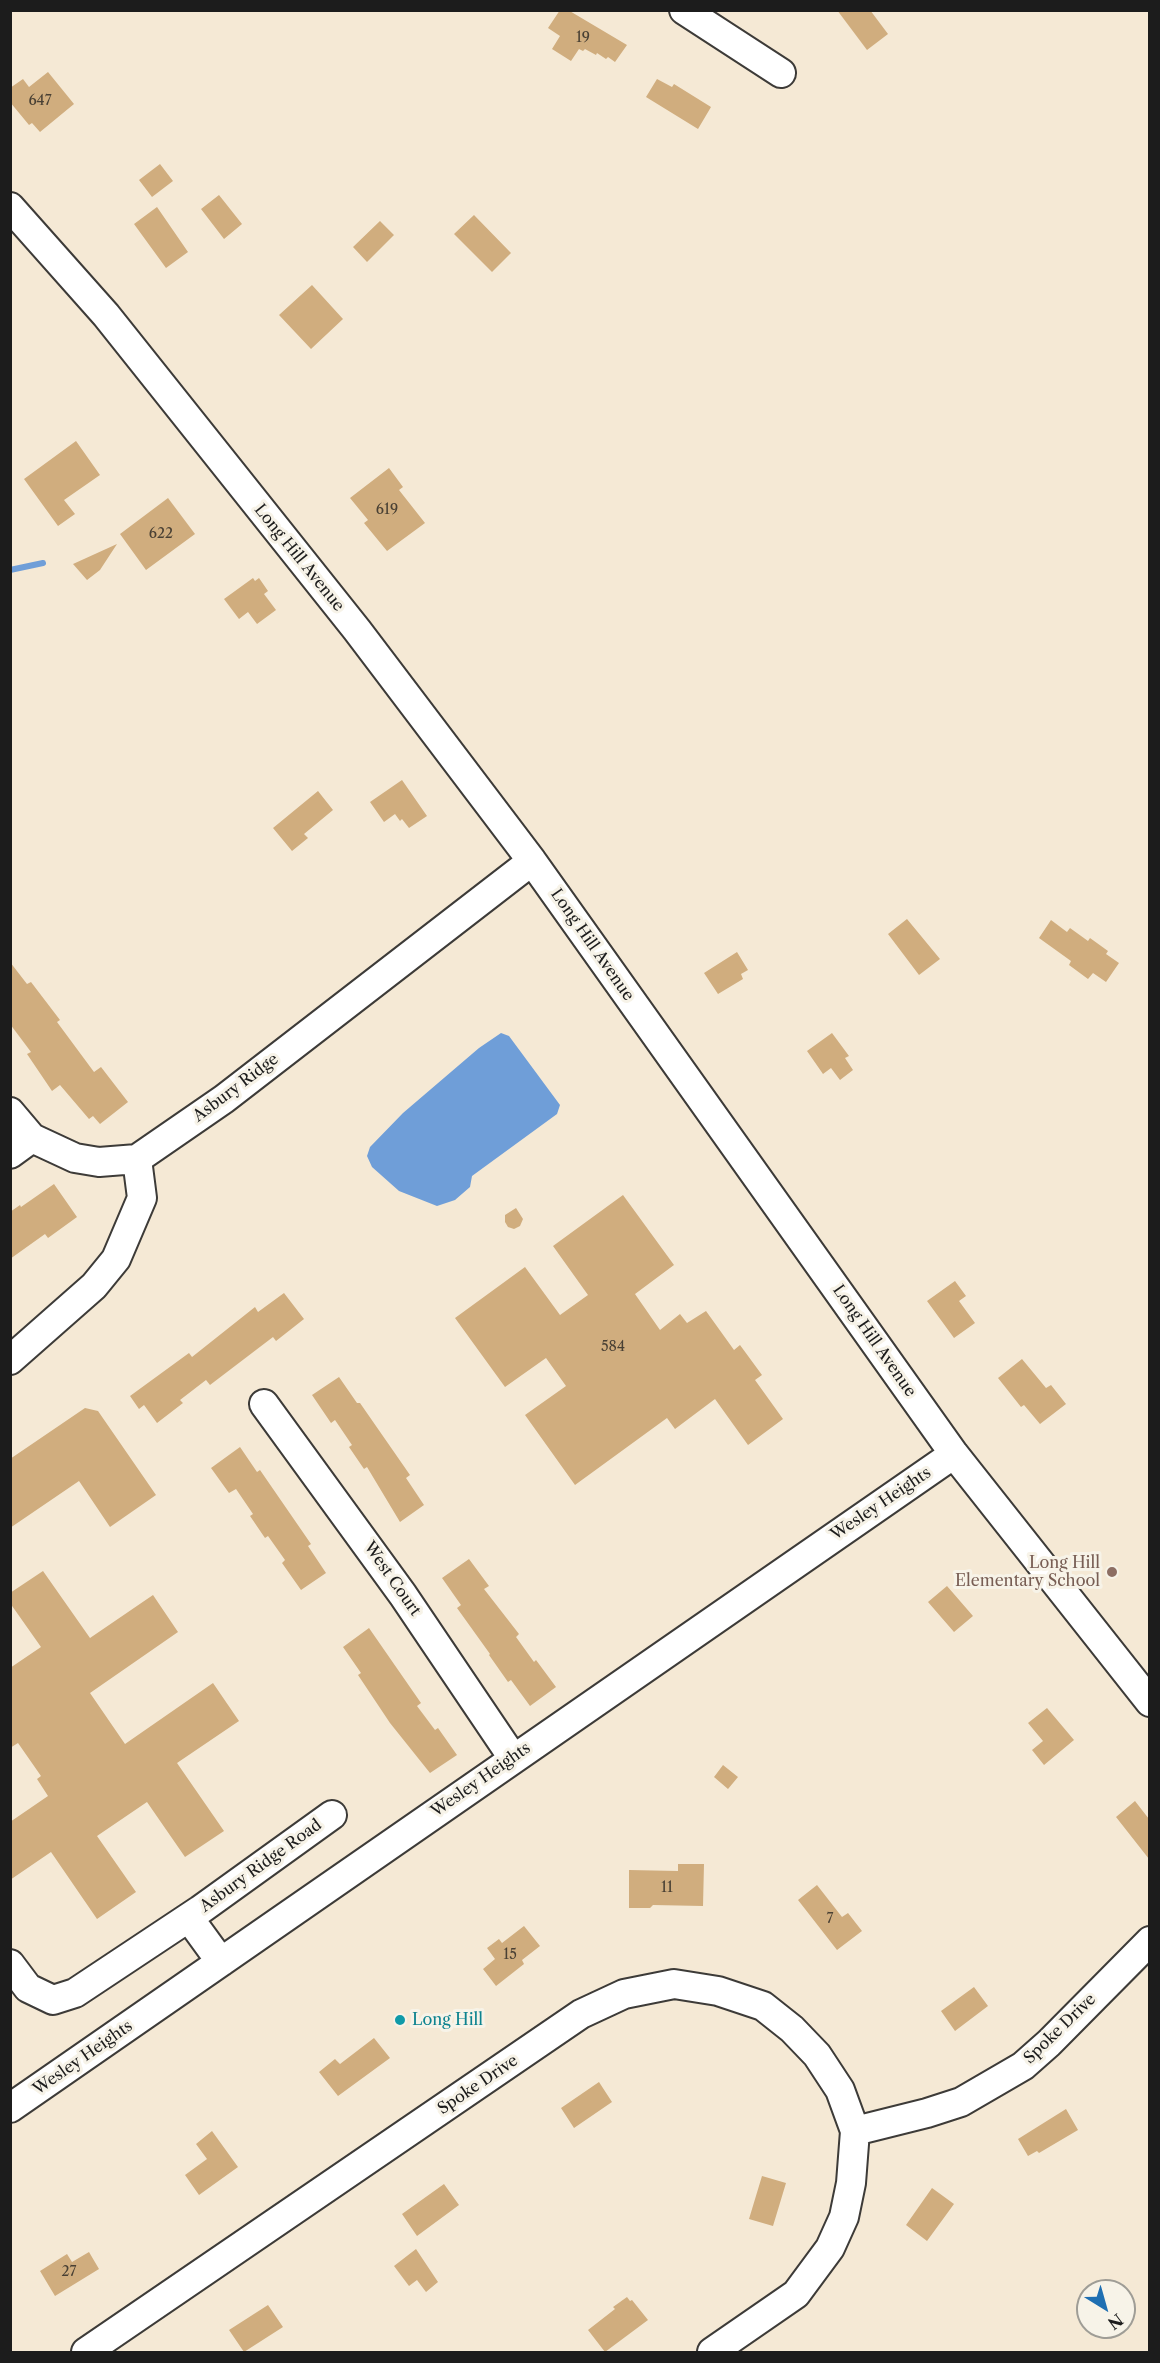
<!DOCTYPE html>
<html>
<head>
<meta charset="utf-8">
<style>
	body { margin:0 }
	#map { position:relative; width:1160px; height:2363px; overflow:hidden; background:#f5e9d5; font-family:"Libre Caslon Text",serif }
	canvas { display:block }
	.frame { position:absolute; inset:0; border:12px solid #1c1c1c; pointer-events:none }
	.north { position:absolute; left:1076px; top:2279px; width:60px; height:60px; box-sizing:border-box; background:#f7f3e8; border:2px solid #9f9d96; border-radius:50%; rotate:143deg; font-size:16px; font-weight:700; line-height:24px; text-align:center; color:#1c1c1c }
	.north::after { content:''; display:block; margin:auto; width:21px; height:27px; background:#1f6fb2; clip-path:polygon(50% 0,100% 100%,50% 72%,0 100%) }
</style>
</head>
<body>
<div id="map">
<canvas width="1160" height="2363"></canvas>
<div class="frame"></div>
<div class="north">N</div>
</div>
<script>
const g = document.querySelector('canvas').getContext('2d');
g.lineJoin = 'round';
function fill(path, color) { g.fillStyle = color; g.fill(path, 'evenodd'); }
const poly = rows => new Path2D(rows.map(r => 'M' + r).join(''));
function strokePath(path, color, width, dash) { g.strokeStyle = color; g.lineWidth = width; g.lineCap = dash ? 'butt' : 'round'; g.setLineDash(dash || []); g.stroke(path); }
function drawText(font, color, halo, rows, align = 'center') {
  g.font = font + ' "Libre Caslon Text",serif'; g.lineWidth = 6; g.setLineDash([]); g.textBaseline = 'middle'; g.strokeStyle = halo; g.fillStyle = color; for (const [text, x, y, turn = 0] of rows) {
    g.save(); g.translate(x, y); g.rotate((+turn || 0) * Math.PI / 180); g.textAlign = isNaN(turn) ? turn : align; if (halo) g.strokeText(text, 0, 0); g.fillText(text, 0, 0); g.restore();
  }
}
fill(poly([
	[501,1033,509,1036,560,1105,557,1114,472,1176,470,1187,455,1200,437,1206,399,1191,372,1167,367,1156,370,1147,403,1113,479,1048]
]), '#6f9ed8');
strokePath(poly([
	[10,570,43,563]
]), '#6f9ed8', 6);
fill(poly([
	[560,10,568,10,627,45,615,62,608,57,606,59,597,53,596,55,585,49,583,51,579,49,571,61,552,49,560,36,548,28],
	[837,10,870,10,888,34,867,50],
	[48,72,74,104,40,132,32,123,29,125,10,102,10,88,23,79,29,87],
	[657,79,672,87,674,84,711,107,698,129,646,97],
	[160,164,173,181,152,197,139,180],
	[219,195,242,224,224,239,201,209],
	[157,207,188,252,166,268,134,224],
	[474,215,511,253,492,272,454,234],
	[380,221,394,235,367,262,353,247],
	[312,285,343,319,311,349,279,315],
	[76,441,100,475,64,500,75,514,58,526,24,479],
	[389,468,403,487,399,490,425,523,387,551,364,523,368,520,350,498],
	[168,498,195,534,146,570,120,534],
	[117,544,100,570,87,580,73,564],
	[253,578,255,581,259,578,268,591,264,594,276,610,257,624,248,612,239,619,224,599],
	[402,780,427,816,409,828,402,819,400,821,395,814,384,822,370,802],
	[318,791,333,810,304,834,308,838,292,851,273,828],
	[907,919,940,959,919,975,888,934],
	[1051,920,1067,932,1070,928,1088,941,1090,938,1108,951,1106,954,1119,963,1106,982,1093,973,1088,979,1069,965,1071,961,1039,938],
	[737,952,748,970,741,974,743,979,718,994,704,973],
	[10,962,27,984,31,982,60,1020,57,1022,94,1072,101,1067,128,1102,100,1124,93,1116,89,1119,60,1085,52,1091,27,1054,31,1052,10,1024],
	[832,1033,849,1056,845,1058,853,1070,840,1080,831,1068,823,1074,807,1051],
	[54,1184,77,1217,48,1238,45,1234,10,1259,10,1212,20,1205,21,1207],
	[623,1195,674,1265,635,1294,660,1330,680,1314,687,1323,706,1311,734,1350,740,1345,762,1375,755,1380,783,1419,748,1445,715,1399,675,1429,667,1418,575,1485,525,1415,566,1386,546,1358,505,1387,455,1318,525,1267,560,1315,588,1295,553,1246],
	[516,1208,523,1219,520,1226,514,1229,508,1227,505,1222,505,1215],
	[955,1281,966,1296,959,1301,975,1323,954,1338,927,1301],
	[284,1293,304,1319,276,1341,273,1337,210,1385,206,1380,180,1400,183,1403,157,1423,144,1405,139,1409,130,1396,189,1353,192,1357,255,1307,258,1312],
	[1022,1359,1046,1388,1051,1385,1066,1404,1040,1424,1024,1405,1021,1407,998,1378],
	[339,1377,357,1403,360,1403,410,1475,406,1478,424,1505,400,1522,367,1467,364,1469,349,1447,352,1445,335,1420,331,1423,312,1395],
	[85,1408,98,1411,156,1495,110,1527,79,1481,10,1528,10,1459],
	[240,1447,257,1472,260,1470,311,1544,308,1546,326,1573,301,1590,282,1563,285,1560,268,1536,265,1538,250,1516,253,1514,236,1489,229,1493,211,1468],
	[469,1559,489,1586,484,1589,519,1634,516,1637,534,1662,536,1660,556,1687,530,1706,511,1680,508,1682,489,1655,490,1654,457,1608,461,1605,442,1578],
	[43,1571,90,1638,153,1595,178,1632,90,1693,125,1744,213,1683,239,1721,177,1763,224,1831,185,1857,147,1802,97,1836,136,1892,97,1919,51,1852,10,1880,10,1822,48,1796,37,1779,41,1776,18,1743,10,1748,10,1668,41,1647,10,1603,10,1593],
	[947,1586,973,1616,954,1632,928,1602],
	[369,1628,421,1703,417,1706,435,1730,438,1728,457,1755,430,1773,390,1723,358,1675,361,1673,343,1647],
	[1047,1708,1074,1740,1044,1765,1032,1750,1043,1741,1028,1723],
	[723,1765,738,1777,728,1789,714,1777],
	[1135,1801,1149,1819,1149,1859,1116,1817],
	[678,1864,704,1864,703,1906,653,1905,650,1908,629,1908,629,1870,678,1871],
	[817,1885,842,1917,848,1913,862,1931,837,1950,798,1900],
	[524,1926,540,1946,522,1960,524,1964,496,1986,483,1969,495,1959,487,1948,499,1939,502,1943],
	[974,1987,988,2006,955,2031,941,2011],
	[374,2038,390,2058,338,2096,319,2072,335,2059,340,2064],
	[599,2082,612,2102,574,2128,561,2108],
	[1066,2109,1078,2130,1039,2153,1037,2151,1028,2156,1018,2139],
	[212,2131,238,2167,199,2195,185,2175,207,2159,196,2144],
	[762,2176,786,2183,773,2226,749,2219],
	[444,2184,459,2205,417,2236,402,2214],
	[932,2188,954,2204,927,2241,906,2225],
	[416,2249,438,2282,426,2292,417,2280,409,2286,394,2266],
	[89,2252,99,2269,55,2296,40,2271,67,2254,72,2262],
	[627,2297,630,2301,632,2300,648,2320,605,2352,588,2330,615,2309,613,2307],
	[268,2305,283,2327,244,2352,229,2330]
]), '#d0ad7e');
const minor = poly([
	[684,10,781,73],
	[10,207,106,315,357,630,532,861,954,1454,1150,1702],
	[10,1112,32,1138,75,1158,99,1162,137,1159],
	[10,1154,32,1138],
	[10,1360,94,1286,116,1259,142,1198,137,1159,224,1099,532,861],
	[264,1404,403,1595,513,1758],
	[189,1918,221,1962],
	[10,1964,28,1988,53,2000,75,1993,200,1910,332,1815],
	[10,2108,954,1454],
	[855,2131,927,2113,961,2102,1023,2066,1049,2043,1150,1941],
	[86,2352,581,2014,624,1994,674,1984,718,1991,763,2006,792,2029,817,2055,840,2090,855,2131,851,2183,844,2217,830,2248,796,2294,712,2352]
]);
strokePath(minor, '#3d3b38', 32);
strokePath(minor, '#fff', 28);
for (const [x, y, r, color] of [
	[1112,1572,6,"#8d6e63"],
	[400,2020,6,"#0f9aa8"]
]) { const dot = new Path2D(); dot.arc(x, y, r, 0, 2 * Math.PI); g.fillStyle = color; g.fill(dot); strokePath(dot, '#f7f3e8', 2); }
drawText('14px', '#494034', null, [
	["19",583,38],
	["647",40,101],
	["619",387,510],
	["622",161,534],
	["584",613,1347],
	["11",667,1888],
	["7",830,1919],
	["15",510,1955],
	["27",69,2272]
]);
drawText('16px', '#1c1c1c', '#f7f3e8', [
	["Long Hill Avenue",299,558,51],
	["Long Hill Avenue",592,945,55],
	["Asbury Ridge",236,1088,-37],
	["Long Hill Avenue",874,1341,55],
	["Wesley Heights",881,1504,-34],
	["West Court",392,1579,55],
	["Wesley Heights",481,1780,-35],
	["Asbury Ridge Road",261,1866,-36],
	["Spoke Drive",1060,2029,-44],
	["Wesley Heights",83,2058,-35],
	["Spoke Drive",478,2085,-34]
]);
drawText('16px', '#785e54', '#f7f3e8', [
	["Long Hill",1100,1563],
	["Elementary School",1100,1581]
], 'right');
drawText('16px', '#0d838f', '#f7f3e8', [
	["Long Hill",412,2020]
], 'left');
</script>
</body>
</html>
